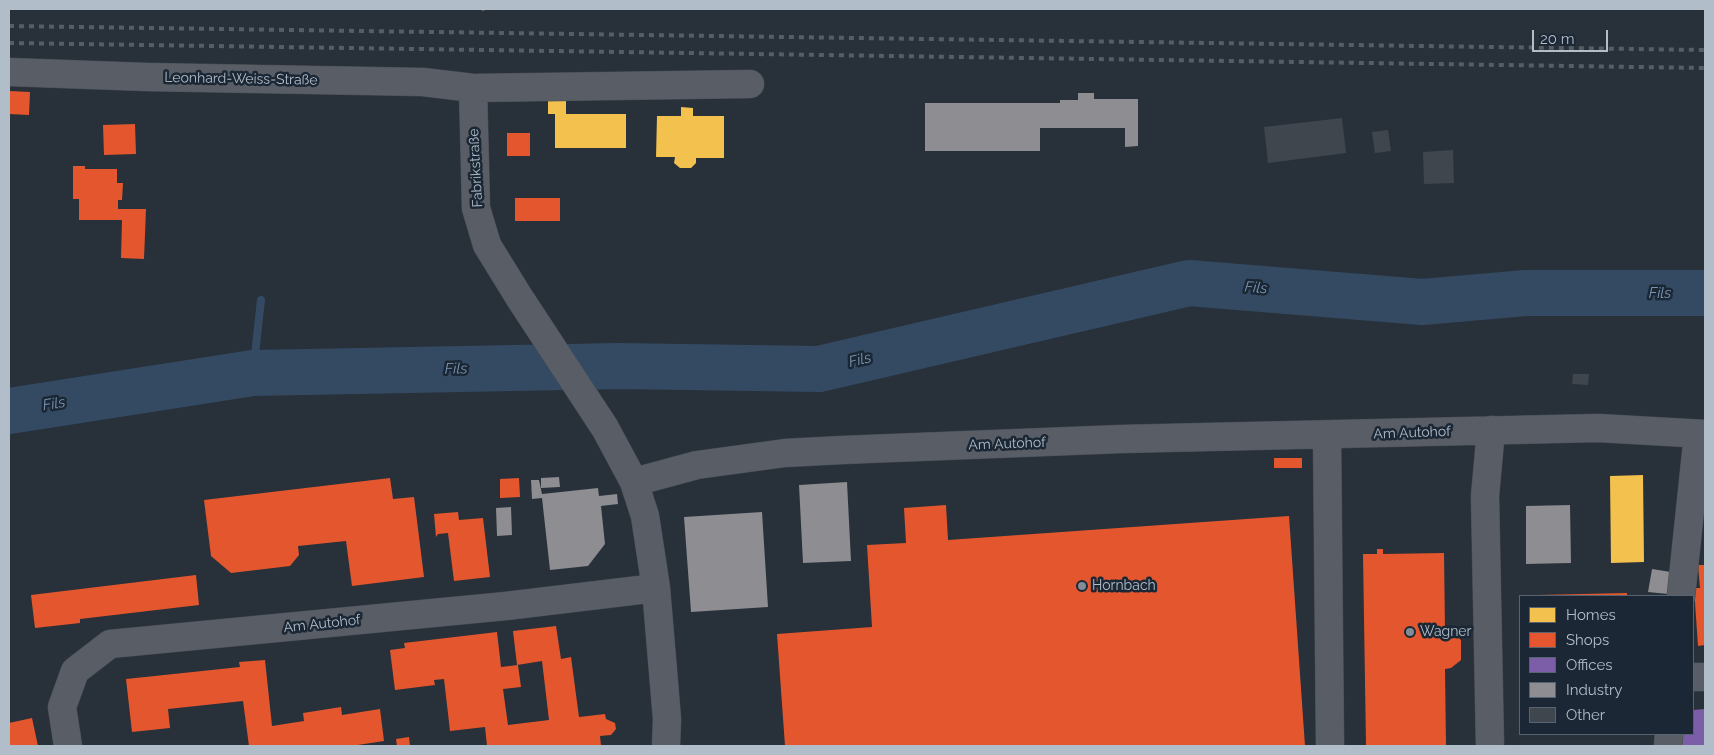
<!DOCTYPE html>
<html>
<head>
<meta charset="utf-8">
<style>
	body { margin:0 }
	#map { position:relative; width:1714px; height:755px; overflow:hidden; background:#283039; font-family:Raleway,sans-serif }
	canvas { display:block }
	.frame { position:absolute; inset:0; border:10px solid #b2bdca; pointer-events:none }
	.legend { position:absolute; left:1519px; top:595px; width:175px; height:140px; box-sizing:border-box; background:#1b2734; border:1px solid #576370; margin:0; padding:6px 9px; list-style:none; font-size:15px; color:#b2bdca }
	.legend li { display:flex; align-items:center; gap:10px; height:25px }
	.legend b { width:25px; border:1px solid #576370 }
	.scale { position:absolute; left:1532px; top:30px; width:76px; height:22px; box-sizing:border-box; border:2px solid #b2bdca; border-top:0; padding-left:6px; font-size:15px; line-height:18px; white-space:nowrap; color:#b2bdca; -webkit-text-stroke:4px #1b2734; paint-order:stroke }
</style>
</head>
<body>
<div id="map">
<canvas width="1714" height="755"></canvas>
<div class="frame"></div>
<ul class="legend">
<li><b style="height:14px;background:#f2c14e"></b>Homes</li>
<li><b style="height:14px;background:#e4572e"></b>Shops</li>
<li><b style="height:14px;background:#7b5ea7"></b>Offices</li>
<li><b style="height:14px;background:#8d8d92"></b>Industry</li>
<li><b style="height:14px;background:#40464e"></b>Other</li>
</ul>
<div class="scale">20 m</div>
</div>
<script>
const g = document.querySelector('canvas').getContext('2d');
g.lineJoin = 'round';
function fill(path, color) { g.fillStyle = color; g.fill(path, 'evenodd'); }
const poly = rows => new Path2D(rows.map(r => 'M' + r).join(''));
function strokePath(path, color, width, dash) { g.strokeStyle = color; g.lineWidth = width; g.lineCap = dash ? 'butt' : 'round'; g.setLineDash(dash || []); g.stroke(path); }
function drawText(font, color, halo, rows, align = 'center') {
  g.font = font + ' Raleway,sans-serif'; g.lineWidth = 5; g.setLineDash([]); g.textBaseline = 'middle'; g.strokeStyle = halo; g.fillStyle = color; for (const [text, x, y, turn = 0] of rows) {
    g.save(); g.translate(x, y); g.rotate((+turn || 0) * Math.PI / 180); g.textAlign = isNaN(turn) ? turn : align; if (halo) g.strokeText(text, 0, 0); g.fillText(text, 0, 0); g.restore();
  }
}
fill(poly([
	[548,101,566,101,566,114,626,114,626,148,555,148,555,114,548,114],
	[681,107,693,108,693,116,724,116,724,158,696,158,696,163,691,168,680,168,674,163,675,157,656,157,657,116,681,116],
	[1643,475,1644,562,1611,563,1610,476]
]), '#f2c14e');
fill(poly([
	[9,91,30,92,29,115,9,114],
	[135,124,136,154,104,155,103,125],
	[507,133,530,133,530,156,507,156],
	[73,166,85,166,85,169,117,169,117,183,123,183,122,200,118,200,118,209,146,209,144,259,121,258,122,220,79,220,79,199,73,199],
	[515,198,560,198,560,221,515,221],
	[1274,458,1302,458,1302,468,1274,468],
	[390,478,393,499,414,497,424,577,352,586,346,541,298,546,299,555,290,566,231,573,211,556,204,500],
	[519,478,520,497,500,498,500,479],
	[946,505,948,540,1289,516,1305,746,785,746,777,634,872,627,867,545,906,543,904,508],
	[458,512,459,520,483,518,490,577,454,581,448,533,438,534,436,537,434,514],
	[1377,549,1383,549,1383,554,1444,553,1445,631,1451,631,1461,640,1461,660,1451,668,1445,669,1446,746,1366,746,1363,554,1377,554],
	[1698,565,1705,565,1705,645,1698,646,1694,588,1700,588],
	[196,575,199,605,80,619,80,623,35,628,31,595],
	[1627,593,1627,596,1537,596,1537,595],
	[556,626,561,659,571,657,579,717,605,714,606,719,615,723,616,729,611,735,600,736,601,746,487,746,485,727,450,731,444,679,434,680,435,685,395,690,390,650,405,648,404,643,497,632,501,667,518,665,521,687,503,689,508,725,549,720,542,661,517,665,513,631],
	[265,660,272,726,304,721,303,713,341,707,342,715,380,709,384,741,351,746,249,746,243,701,168,709,170,728,132,732,126,679,240,667,239,662],
	[32,718,38,746,9,746,9,723],
	[409,737,410,746,397,746,396,739]
]), '#e4572e');
fill(poly([
	[1705,709,1705,746,1681,746,1680,734,1693,734,1693,710]
]), '#7b5ea7');
fill(poly([
	[1078,93,1094,93,1094,99,1138,99,1138,146,1125,147,1125,128,1040,128,1040,151,925,151,925,103,1060,103,1060,100,1078,100],
	[559,477,560,487,541,488,541,478],
	[531,480,539,480,542,494,598,488,599,496,617,494,618,504,601,506,605,544,588,566,550,570,542,498,532,499],
	[847,482,851,561,803,563,799,485],
	[1570,505,1571,563,1526,564,1526,506],
	[511,507,512,535,497,536,496,508],
	[762,512,768,607,691,612,684,517],
	[1652,569,1671,572,1668,594,1648,592]
]), '#8d8d92');
strokePath(poly([
	[253,373,261,300]
]), '#344a63', 8);
strokePath(poly([
	[9,411,253,373,618,366,819,369,1189,283,1422,302,1526,293,1705,293]
]), '#344a63', 46);
fill(poly([
	[1342,118,1346,153,1268,163,1264,127],
	[1388,130,1391,151,1375,153,1372,132],
	[1453,150,1454,183,1424,184,1423,152],
	[1573,374,1589,374,1588,385,1572,384]
]), '#40464e');
const minor = poly([
	[9,72,147,77,423,82,473,88],
	[1327,435,1330,746],
	[634,482,697,465,785,453,842,450,1121,439,1598,428,1705,434],
	[1681,596,1698,434],
	[1693,677,1705,677],
	[68,746,62,707,75,671,110,644,506,606,656,588],
	[666,746,667,719,656,588,645,516,634,482,605,428,519,297,487,245,476,208,473,88,750,84],
	[1490,746,1485,496,1491,430],
	[1668,746,1669,734]
]);
strokePath(minor, '#474c53', 29);
strokePath(poly([
	[483,9,483,11]
]), '#565d64', 3, [4, 4]);
strokePath(minor, '#595e66', 28);
strokePath(poly([
	[9,26,1705,50],
	[9,43,1705,68]
]), '#575d64', 4, [5, 5]);
for (const [x, y, r, color] of [
	[1082,586,5,"#828c97"],
	[1410,632,5,"#828c97"]
]) { const dot = new Path2D(); dot.arc(x, y, r, 0, 2 * Math.PI); g.fillStyle = color; g.fill(dot); strokePath(dot, '#1b2734', 2); }
drawText('14px', '#b2bdca', '#1b2734', [
	["Leonhard-Weiss-Straße",241,79,1],
	["Fabrikstraße",476,168,-93],
	["Am Autohof",1412,433,-2],
	["Am Autohof",1007,444,-2],
	["Am Autohof",322,624,-6]
]);
drawText('14px', '#b2bdca', '#1b2734', [
	["Hornbach",1092,586],
	["Wagner",1420,632]
], 'left');
drawText('italic 15px', '#7895b3', '#1b2734', [
	["Fils",1256,288,5],
	["Fils",1660,293],
	["Fils",860,360,-13],
	["Fils",456,369,-1],
	["Fils",54,404,-9]
]);
</script>
</body>
</html>
